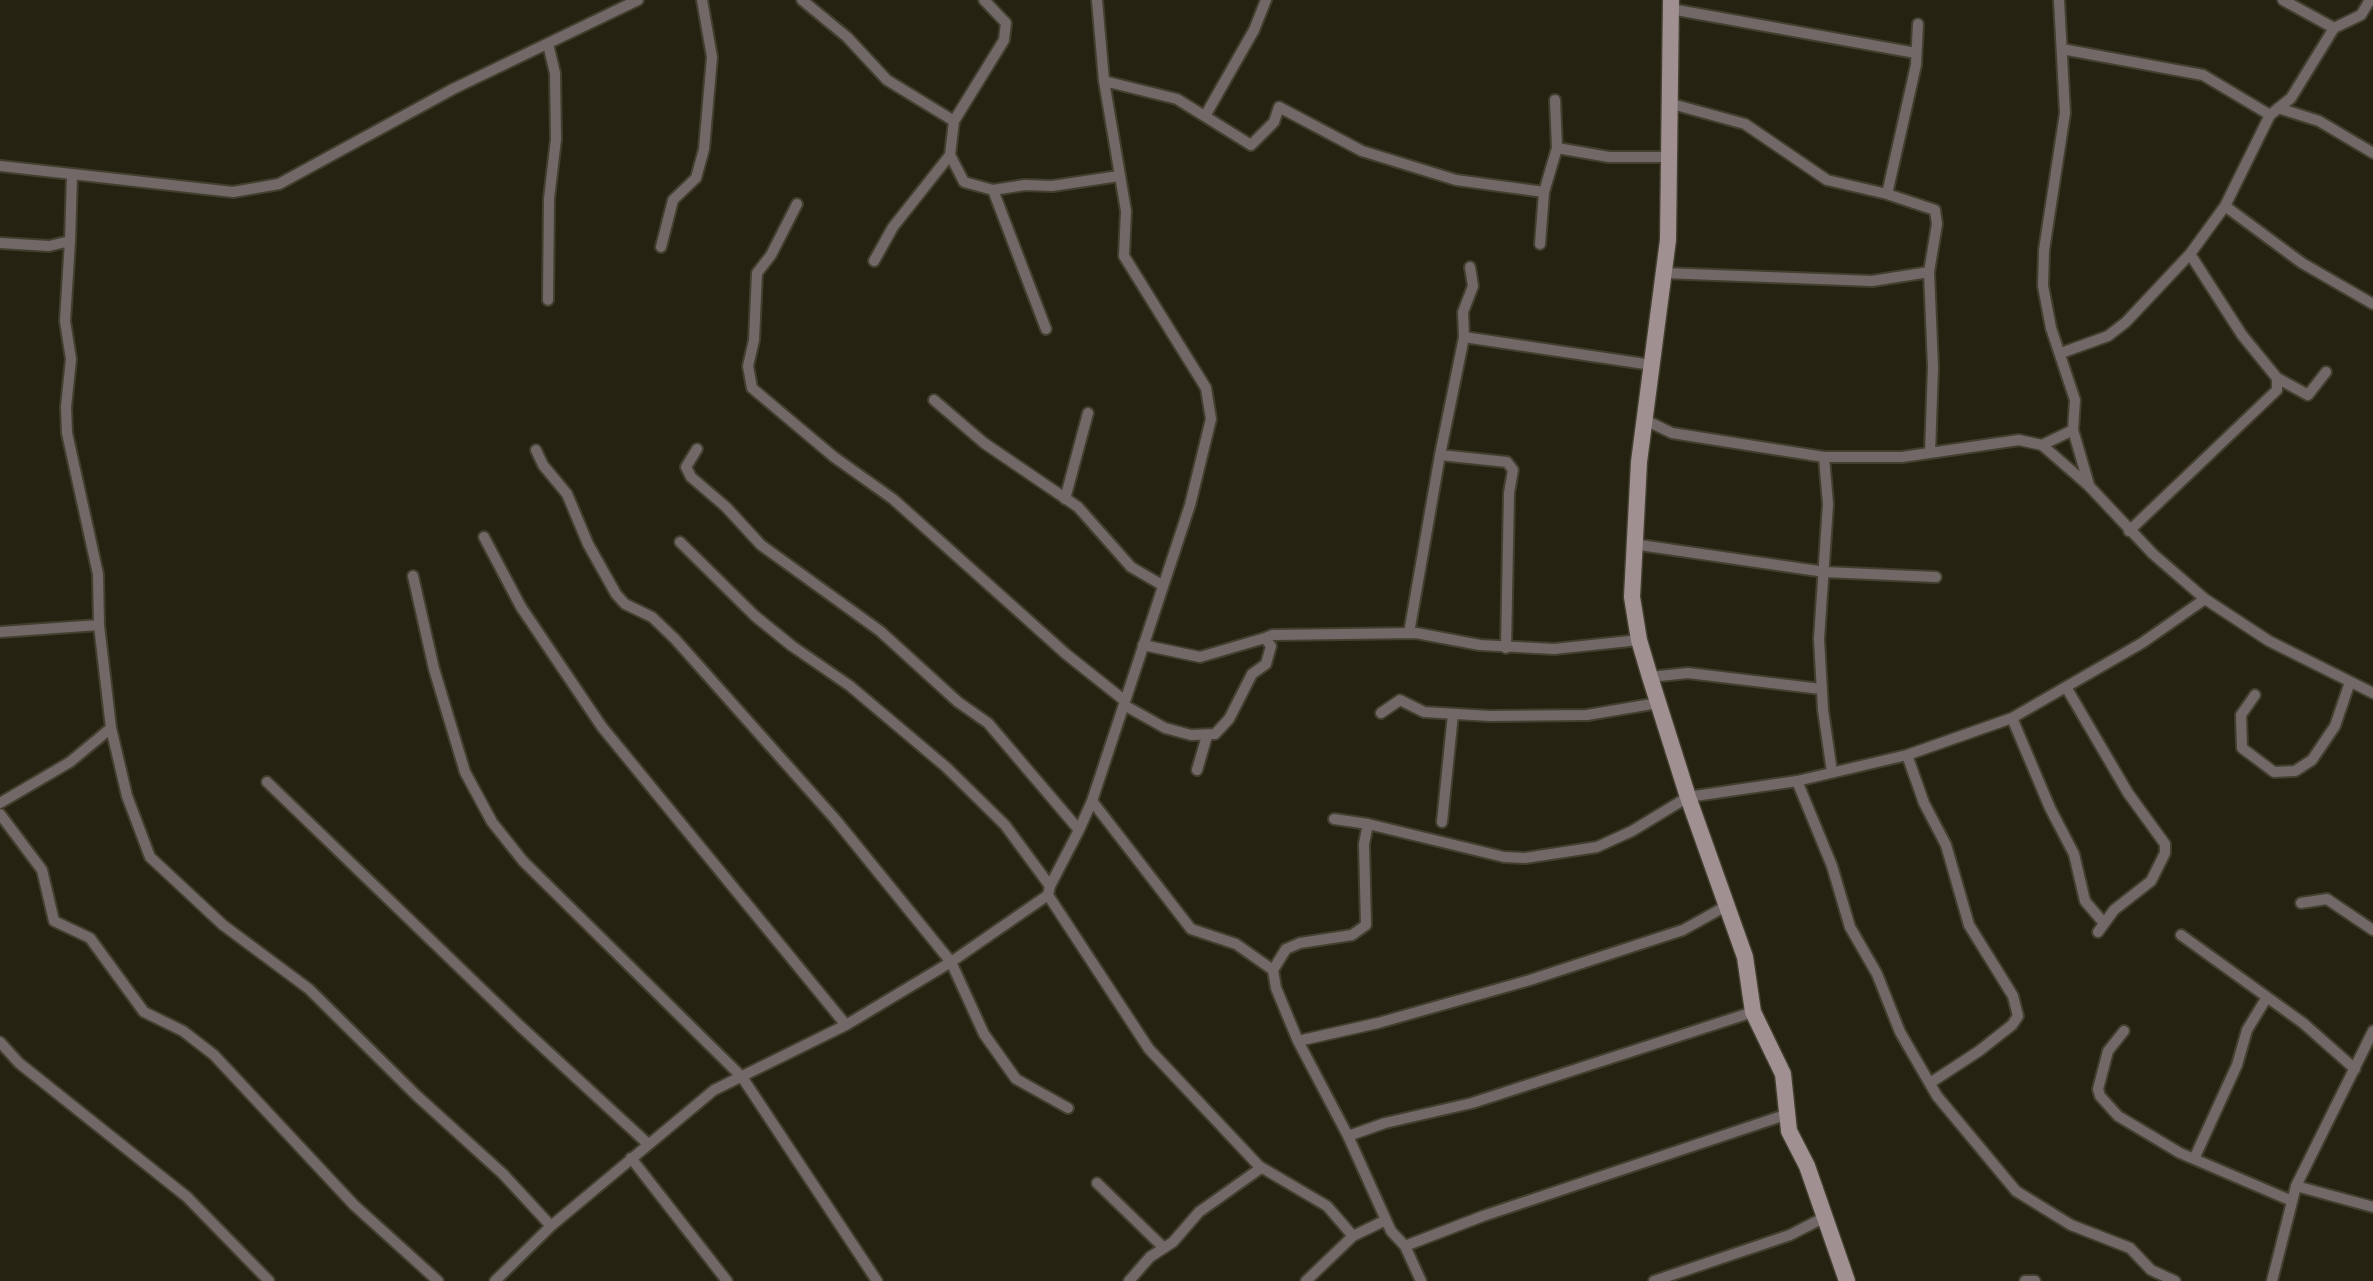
<!DOCTYPE html>
<html>
<head>
<meta charset="utf-8">
<style>
	body { margin:0 }
	canvas { display:block; background:#252211 }
</style>
</head>
<body>
<canvas width="2373" height="1281"></canvas>
<script>
const g = document.querySelector('canvas').getContext('2d');
g.lineJoin = 'round';
const poly = rows => new Path2D(rows.map(r => 'M' + r).join(''));
function strokePath(path, color, width, dash) { g.strokeStyle = color; g.lineWidth = width; g.lineCap = dash ? 'butt' : 'round'; g.setLineDash(dash || []); g.stroke(path); }
const street = poly([
	[802,0,847,37,887,80,954,121],
	[2059,0,2065,113,2044,250,2043,286,2051,328,2075,400,2073,430,2089,485],
	[2283,0,2334,28],
	[1671,9,1916,53],
	[2062,49,2203,75,2270,115],
	[1104,81,1177,99,1251,145,1274,122,1279,107,1362,151,1456,180,1544,192],
	[1672,104,1745,124,1827,180,1887,194,1935,210,1937,224,1929,272,1933,367,1930,453],
	[2278,108,2319,121,2373,153],
	[1205,116,1254,30,1266,0],
	[1557,148,1609,157,1671,157],
	[950,155,964,182,993,190,1025,185,1052,186,1119,176],
	[0,166,233,192,279,184,453,89,638,0],
	[993,190,1046,329],
	[1887,194,1916,65,1918,24],
	[797,204,771,255,757,273,754,340,748,366,752,388,834,457,893,499,1066,654,1125,701],
	[2225,206,2302,263,2373,304],
	[70,241,65,321,71,359,66,407,67,433,98,574,99,625,111,728,127,796,150,857,223,925,309,989,416,1095,503,1174,551,1226],
	[0,243,49,246,70,241,72,175],
	[1540,244,1544,192,1557,148,1555,100],
	[661,247,673,200,696,178,704,149,712,57,702,0],
	[874,261,893,227,950,155,954,121,1004,40,1006,23,984,0],
	[1663,273,1872,281,1929,272],
	[548,300,549,199,556,139,555,73,548,44],
	[1464,337,1652,365],
	[2061,353,2108,336,2126,322,2190,254,2225,206,2270,115,2291,98,2334,28,2361,15,2370,0],
	[2277,378,2308,395,2326,372],
	[934,400,984,443,1078,507,1131,567,1162,585],
	[1645,420,1672,433,1824,457,1902,457,2019,440,2042,445,2089,486,2153,554,2205,599,2269,641,2373,693],
	[2042,445,2073,430],
	[697,449,686,467,691,477,726,507,761,545,880,631,958,702,988,723,1079,830],
	[536,450,543,465,567,494,588,544,616,594,625,604,652,617,675,639,835,819,951,962,984,1034,1016,1079,1068,1108],
	[1440,455,1464,337,1463,312,1473,286,1470,267],
	[1824,457,1828,504,1819,639,1823,710,1832,772],
	[1065,499,1088,413],
	[2129,531,2277,390,2277,378,2242,335,2190,254],
	[484,537,521,607,602,727,846,1025],
	[680,542,755,616,792,646,850,686,946,767,1005,825,1050,886],
	[1633,544,1825,572,1936,577],
	[413,576,434,669,465,772,492,822,523,861,742,1077,877,1281],
	[0,632,99,625],
	[1409,633,1440,455,1507,462,1513,470,1509,493,1506,648],
	[1143,645,1200,657,1265,638],
	[1650,677,1688,673,1821,689],
	[2066,687,2128,793,2165,844,2165,853,2151,881,2114,910,2098,932],
	[2255,695,2241,715,2242,748,2274,772,2295,771,2312,760,2335,726,2350,682],
	[1124,705,1165,728,1191,735,1215,734,1229,719,1252,674,1266,664,1271,646,1265,638,1272,635,1416,633,1480,645,1554,649,1639,640],
	[1381,713,1400,700,1424,712,1490,716,1587,715,1658,703],
	[2012,718,2050,808,2074,854,2085,901,2103,922],
	[1907,755,1924,803,1946,845,1969,925,2013,996,2018,1016,2012,1025,1979,1051,1930,1083],
	[1197,770,1207,736],
	[1797,781,1832,866,1850,927,1877,974,1900,1032,1937,1096,2016,1191,2071,1225,2130,1248,2151,1270,2175,1281],
	[267,782,520,1026,647,1143],
	[1092,801,1191,929,1236,944,1273,970],
	[0,803,70,762,111,728],
	[0,814,42,870,54,921,90,938,144,1012,183,1031,214,1055,354,1205,438,1281],
	[1334,819,1368,824,1504,857,1525,858,1597,847,1632,831,1688,797,1797,781,1907,755,2012,718,2142,643,2205,599],
	[1442,822,1453,714],
	[1368,824,1364,844,1366,925,1352,935,1300,943,1286,949,1273,970,1276,988,1298,1041,1348,1136,1391,1231,1405,1246,1421,1281],
	[1048,895,1149,1049,1259,1166,1327,1206,1353,1236],
	[2301,903,2327,899,2373,930],
	[2181,935,2303,1023,2355,1069],
	[2124,1031,2108,1051,2098,1089,2100,1096,2118,1116,2180,1153,2292,1201],
	[1298,1041,1378,1023,1530,980,1683,930,1728,905],
	[0,1042,19,1063,187,1197,269,1281],
	[1348,1136,1385,1123,1472,1103,1753,1012],
	[631,1158,727,1281],
	[2194,1159,2237,1065,2247,1030,2267,997],
	[1097,1183,1164,1248],
	[2296,1186,2373,1207],
	[1405,1246,1483,1216,1788,1114],
	[495,1281,551,1226,714,1090,846,1025,951,962,1048,895,1050,886,1079,830,1092,801,1190,505,1211,419,1206,388,1124,256,1126,211,1104,81,1097,0],
	[1129,1281,1150,1257,1173,1242,1199,1212,1261,1168],
	[1306,1281,1353,1236,1386,1220],
	[1654,1281,1790,1235,1825,1217],
	[2025,1281,2035,1281],
	[2272,1281,2296,1186,2373,1031]
]);
const secondary = poly([
	[1671,0,1668,240,1639,462,1632,597,1639,640,1650,677,1688,797,1745,957,1753,1012,1783,1074,1789,1131,1807,1166,1847,1281]
]);
strokePath(street, '#423f2f', 14);
strokePath(secondary, '#423f2f', 19);
strokePath(street, '#726868', 10);
strokePath(secondary, '#a09091', 16);
</script>
</body>
</html>
